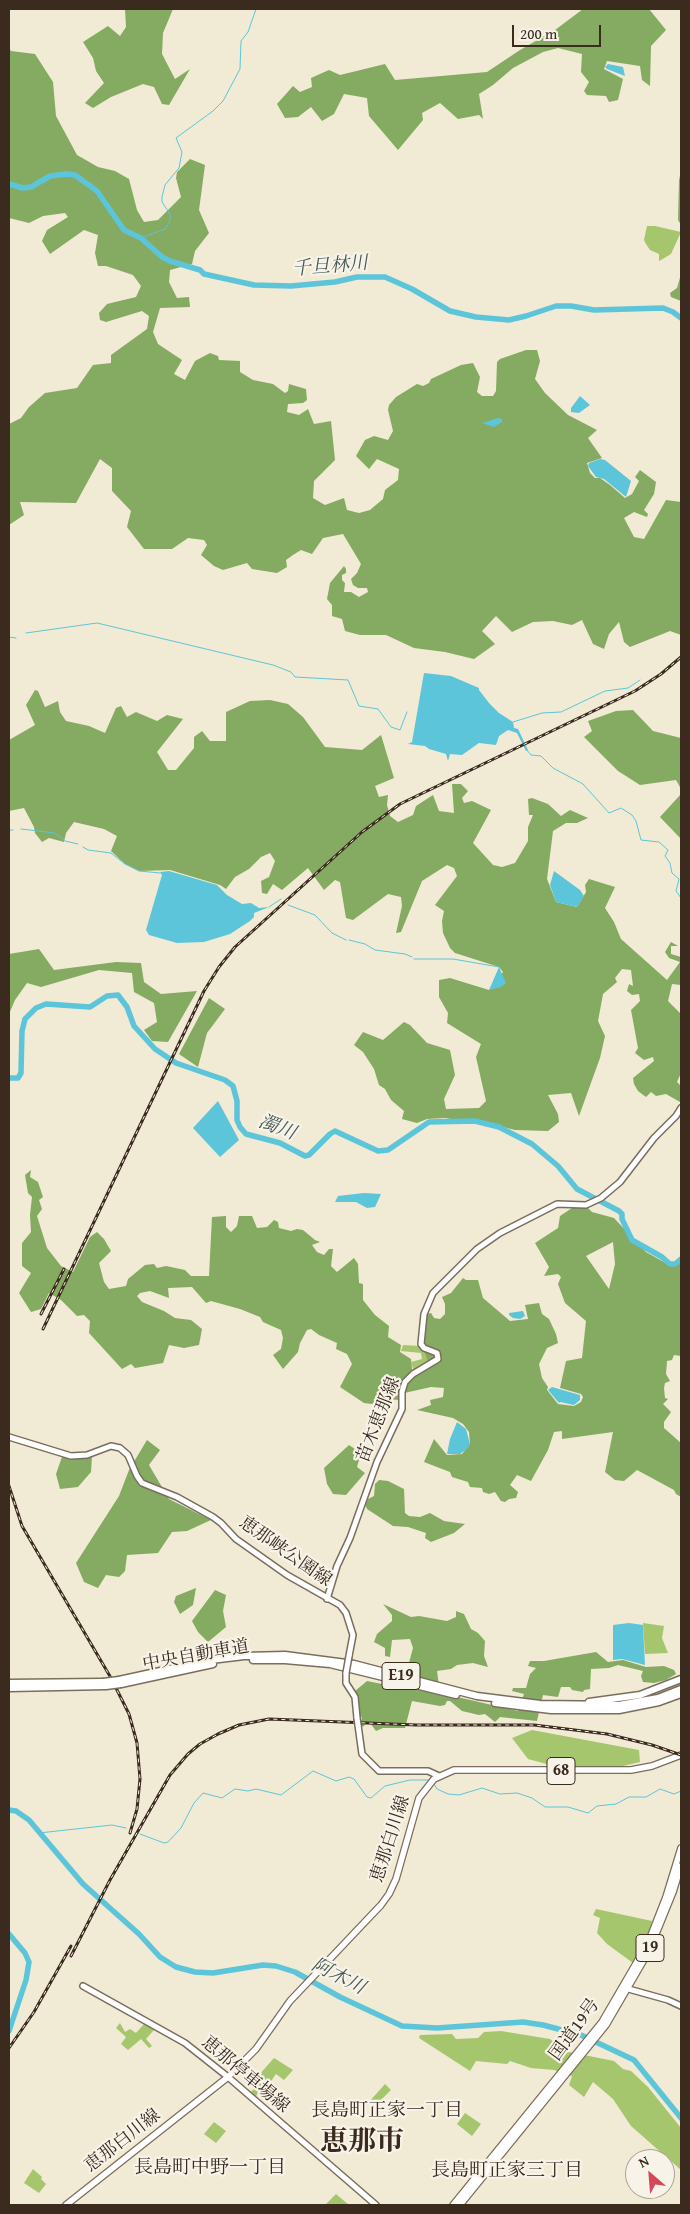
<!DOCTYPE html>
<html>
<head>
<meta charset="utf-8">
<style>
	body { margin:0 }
	#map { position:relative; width:690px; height:2214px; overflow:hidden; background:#f1ead4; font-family:"Gentium Book Plus",serif }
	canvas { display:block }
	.frame { position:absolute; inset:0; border:10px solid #3b2a1e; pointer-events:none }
	.north { position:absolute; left:625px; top:2149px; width:50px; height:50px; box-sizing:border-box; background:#f7f3e8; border:1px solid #aca397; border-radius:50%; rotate:333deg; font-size:14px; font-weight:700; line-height:20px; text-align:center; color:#3b2a1e }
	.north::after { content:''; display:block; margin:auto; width:18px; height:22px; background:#d1495b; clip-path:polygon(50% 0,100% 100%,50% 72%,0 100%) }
	.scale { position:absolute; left:512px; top:25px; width:89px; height:22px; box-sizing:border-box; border:2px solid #3b2a1e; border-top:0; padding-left:6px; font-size:15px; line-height:18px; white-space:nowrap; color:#3b2a1e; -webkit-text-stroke:4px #f7f3e8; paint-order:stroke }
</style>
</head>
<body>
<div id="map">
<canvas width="690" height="2214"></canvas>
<div class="frame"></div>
<div class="north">N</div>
<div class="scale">200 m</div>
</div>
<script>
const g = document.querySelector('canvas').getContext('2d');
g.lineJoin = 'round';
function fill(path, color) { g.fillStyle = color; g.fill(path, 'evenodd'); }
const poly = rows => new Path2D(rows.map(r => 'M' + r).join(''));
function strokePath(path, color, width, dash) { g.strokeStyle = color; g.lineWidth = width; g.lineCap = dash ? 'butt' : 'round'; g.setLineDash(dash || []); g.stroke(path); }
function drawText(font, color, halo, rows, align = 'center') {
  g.font = font + ' "Gentium Book Plus","Noto Serif JP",serif'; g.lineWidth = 4.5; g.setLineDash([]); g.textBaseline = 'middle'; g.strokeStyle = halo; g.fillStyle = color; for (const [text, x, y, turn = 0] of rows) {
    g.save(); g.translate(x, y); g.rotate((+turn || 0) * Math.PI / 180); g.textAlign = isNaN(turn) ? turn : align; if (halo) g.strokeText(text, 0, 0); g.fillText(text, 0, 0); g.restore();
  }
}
fill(poly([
	[647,226,655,226,681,232,671,254,661,260,659,261,659,254,650,250,646,244,644,240],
	[403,1345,420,1346,438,1356,414,1372,411,1362,422,1359,421,1353,401,1351],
	[643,1623,664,1626,662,1638,668,1653,645,1654],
	[532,1730,639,1750,640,1762,623,1766,554,1766,528,1759,512,1738],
	[596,1909,652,1921,648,1934,633,1963,607,1944,597,1933,600,1918,593,1915],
	[120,2023,125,2032,130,2029,136,2033,144,2024,154,2030,146,2039,152,2046,149,2048,141,2039,128,2050,121,2044,126,2037,116,2028],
	[501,2031,550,2039,564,2051,614,2061,623,2069,631,2071,648,2087,681,2128,681,2170,631,2126,613,2099,593,2082,584,2097,569,2085,572,2076,554,2070,531,2068,510,2061,507,2064,476,2061,470,2071,419,2038,420,2035,452,2034,456,2039,478,2038,484,2032],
	[274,2058,293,2070,284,2080,276,2074,267,2087,265,2086,255,2097,250,2093,261,2081,257,2079,259,2075],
	[385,2084,391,2090,374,2107,369,2102],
	[465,2113,481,2124,472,2136,457,2124],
	[214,2122,226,2131,216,2143,204,2134],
	[33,2169,42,2177,41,2179,46,2184,39,2193,24,2183],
	[336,2194,349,2205,325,2205]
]), '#a6c66e');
fill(poly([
	[125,9,173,9,163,33,162,54,175,79,190,69,169,105,162,104,154,87,143,84,111,97,93,108,85,103,104,83,96,71,93,58,83,42,108,26,120,36,126,27],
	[583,9,649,9,666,30,651,46,650,86,642,80,640,66,607,61,604,69,623,79,618,100,609,102,606,96,587,95,584,91,589,82,581,72,582,54,558,48,543,52,513,68,493,85,479,94,483,119,479,115,458,119,440,103,422,113,423,120,398,150,369,116,367,98,344,94,334,114,322,121,311,107,298,117,285,118,277,104,293,86,300,92,312,87,311,78,329,70,340,75,385,64,395,80,487,72,520,50,555,30],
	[9,48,11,51,35,54,53,82,56,116,77,155,98,167,115,171,129,179,137,210,144,222,158,220,181,197,176,178,177,172,190,159,205,165,199,210,209,233,195,251,192,264,170,270,169,282,177,298,189,297,190,307,160,308,153,332,158,344,182,360,174,374,185,380,195,361,210,353,218,356,219,360,240,361,240,372,253,380,273,384,285,393,288,391,289,384,306,389,307,400,303,403,288,404,287,412,299,415,308,409,314,424,331,421,335,460,314,481,313,498,325,505,344,498,347,510,359,513,370,510,383,499,385,490,398,480,399,469,377,459,369,469,356,456,365,440,374,436,388,440,393,431,388,410,389,405,396,397,417,384,423,386,429,383,431,379,461,365,473,363,480,377,477,392,482,396,493,396,496,391,497,362,500,359,526,350,537,350,540,361,535,379,545,393,568,415,597,430,588,438,602,458,587,463,590,473,595,478,600,478,610,485,625,498,632,494,639,481,635,477,640,470,656,482,654,494,644,510,648,514,647,517,634,512,624,518,634,537,644,539,666,500,681,502,681,635,670,631,630,647,624,642,619,622,609,634,604,649,593,644,582,620,572,625,553,621,533,622,512,632,496,616,482,631,495,644,474,659,445,652,414,648,386,635,360,635,345,631,342,619,332,616,332,605,327,599,330,583,344,566,346,569,346,573,342,575,342,580,345,583,344,592,351,592,359,597,368,592,367,588,358,588,353,585,351,579,357,573,361,564,343,534,323,538,312,554,301,550,293,555,286,560,287,567,277,573,252,569,247,563,223,570,214,566,201,555,207,545,204,540,188,538,172,549,144,549,127,527,131,511,112,491,112,468,100,459,76,503,20,502,24,515,9,525,9,424,21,418,29,407,45,393,77,388,93,365,111,363,111,355,147,329,149,316,142,311,106,322,100,320,99,313,107,304,136,297,141,286,133,275,106,266,98,266,95,253,98,235,84,230,50,254,42,241,47,230,68,217,65,213,43,216,29,223,9,218],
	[681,171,681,225,678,220,679,180],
	[681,274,681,301,671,297,670,293,677,288],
	[35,690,38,691,45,707,58,701,60,712,66,721,89,726,105,733,116,708,121,706,127,717,136,712,157,721,167,715,183,719,157,752,168,770,176,770,194,748,194,737,202,731,210,741,226,741,226,712,250,701,270,700,288,704,303,717,325,747,362,750,381,735,394,778,375,786,379,797,388,795,387,805,390,816,398,822,413,815,416,806,433,795,439,811,454,813,452,784,461,784,468,791,462,798,464,803,472,801,491,810,473,843,493,865,502,867,515,863,528,841,528,827,533,815,529,815,528,799,532,798,548,804,561,816,570,810,588,818,577,823,566,823,553,831,547,879,556,902,577,907,586,892,585,885,589,879,615,887,605,908,614,922,621,939,667,980,680,962,669,958,665,952,671,942,678,946,671,946,671,954,681,957,681,985,672,984,668,1001,681,1014,681,1073,677,1082,681,1086,680,1102,666,1094,656,1096,651,1092,646,1097,638,1091,634,1084,633,1078,654,1061,653,1057,644,1060,635,1053,638,1048,631,1010,640,1001,639,994,632,995,627,991,629,984,633,986,631,970,622,969,615,978,617,982,603,994,598,1021,605,1036,600,1058,579,1116,571,1093,548,1095,558,1114,559,1122,548,1131,515,1130,472,1119,469,1122,445,1118,427,1119,417,1123,402,1119,404,1111,391,1100,385,1089,379,1085,374,1069,363,1052,354,1045,363,1032,383,1040,404,1022,410,1025,427,1043,450,1050,455,1075,444,1099,446,1109,479,1108,486,1101,476,1057,481,1044,447,1023,448,1013,439,997,439,980,450,978,489,990,503,972,499,967,455,953,450,948,443,933,442,921,444,911,435,905,457,876,454,868,447,865,422,881,401,932,396,933,402,906,401,897,388,894,353,920,346,918,340,882,335,880,324,890,308,868,282,890,273,884,267,894,262,893,261,881,269,877,275,861,270,853,261,857,249,869,235,877,226,889,220,885,170,870,139,871,125,864,111,851,117,836,104,829,74,822,66,833,64,842,49,838,42,842,35,833,34,827,24,808,9,811,9,740,35,725,26,705],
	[633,710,653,731,681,738,681,839,660,817,681,794,681,789,676,780,640,785,618,771,584,737,592,731,588,721,616,711],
	[39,949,54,970,116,962,141,963,144,982,161,994,197,991,168,1042,152,1041,144,1030,157,1022,154,1003,134,992,132,973,99,970,41,987,27,983,15,1000,9,1014,9,954],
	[209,998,225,1009,207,1033,198,1067,179,1054],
	[31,1170,30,1177,38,1182,43,1197,39,1200,42,1209,37,1216,47,1248,61,1266,73,1272,90,1237,97,1232,104,1239,111,1251,99,1263,104,1282,109,1289,126,1286,128,1279,145,1265,154,1264,157,1268,166,1266,185,1270,191,1276,209,1276,212,1217,226,1216,226,1227,231,1232,237,1226,239,1216,252,1216,257,1228,267,1227,274,1220,278,1222,279,1228,291,1231,297,1229,303,1230,315,1240,320,1242,312,1245,317,1252,324,1255,329,1249,333,1249,331,1266,337,1272,354,1258,358,1264,359,1283,363,1284,363,1300,375,1315,389,1326,388,1337,401,1345,400,1352,411,1359,412,1369,417,1373,429,1366,422,1343,426,1314,431,1313,434,1318,440,1319,445,1314,445,1304,442,1297,451,1293,463,1278,466,1280,478,1280,483,1298,510,1321,528,1319,525,1305,539,1303,542,1314,549,1319,556,1334,558,1343,547,1348,539,1364,542,1378,548,1387,547,1390,558,1404,574,1406,581,1402,583,1397,581,1394,560,1388,566,1361,582,1358,586,1321,565,1303,558,1284,561,1277,558,1274,544,1276,549,1267,535,1243,558,1228,560,1216,572,1208,587,1207,592,1212,614,1218,646,1252,671,1266,681,1261,681,1356,674,1355,672,1360,667,1361,666,1374,670,1381,665,1383,664,1388,665,1398,668,1399,663,1404,671,1412,664,1422,664,1428,681,1443,681,1497,676,1494,674,1490,637,1470,624,1481,615,1480,605,1472,613,1432,562,1439,562,1431,554,1432,548,1450,531,1481,517,1475,510,1485,518,1492,516,1498,509,1499,505,1502,501,1501,495,1492,489,1494,483,1492,482,1488,470,1487,468,1482,452,1477,450,1472,424,1462,434,1439,447,1455,462,1454,470,1444,469,1432,463,1424,453,1418,417,1410,431,1405,430,1400,443,1397,444,1388,431,1387,400,1394,399,1400,386,1399,380,1405,375,1402,372,1404,364,1403,340,1387,352,1364,347,1354,336,1349,337,1343,319,1335,311,1329,307,1330,300,1343,298,1352,283,1369,273,1355,281,1349,283,1338,281,1330,263,1322,260,1317,240,1309,211,1301,206,1303,192,1287,168,1288,169,1298,150,1291,140,1293,137,1296,142,1302,164,1311,175,1318,191,1320,202,1329,199,1345,184,1348,169,1345,163,1363,135,1368,131,1364,122,1369,89,1333,90,1321,84,1315,77,1316,61,1300,49,1293,41,1309,31,1312,19,1293,31,1273,22,1266,22,1243,31,1232,30,1215,32,1197,28,1193,25,1175],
	[613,1242,615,1264,609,1289,586,1256],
	[147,1440,160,1450,149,1465,169,1499,211,1520,187,1531,172,1532,158,1553,127,1555,125,1571,119,1577,106,1575,98,1588,84,1582,76,1563,119,1496,129,1470],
	[349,1445,361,1453,357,1467,365,1473,346,1495,333,1494,327,1484,324,1468],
	[63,1454,92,1456,91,1472,78,1487,60,1489,56,1474],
	[379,1480,388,1481,404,1489,405,1513,409,1516,420,1517,430,1513,444,1521,465,1524,454,1533,431,1542,425,1538,426,1533,408,1527,393,1526,367,1509,365,1505,368,1499,374,1496,375,1484],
	[196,1588,193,1605,180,1614,174,1602,176,1596],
	[215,1590,226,1595,223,1611,226,1627,208,1642,198,1632,192,1621],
	[383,1604,411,1617,419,1616,447,1621,456,1617,456,1611,464,1614,471,1629,478,1633,485,1641,484,1656,488,1667,473,1663,457,1665,451,1669,437,1671,440,1693,518,1711,524,1694,512,1691,513,1688,526,1688,530,1674,536,1668,528,1666,530,1661,544,1661,596,1652,608,1662,623,1660,646,1667,664,1666,674,1670,676,1674,666,1680,654,1683,643,1682,641,1676,643,1671,618,1665,609,1668,591,1669,590,1689,584,1690,583,1692,572,1690,570,1687,561,1687,558,1697,543,1695,537,1721,500,1717,495,1722,485,1714,479,1715,462,1711,450,1701,447,1701,445,1705,440,1706,412,1701,405,1728,383,1728,376,1731,370,1723,366,1723,363,1727,360,1724,362,1718,358,1712,355,1691,367,1681,402,1688,413,1648,410,1639,392,1640,390,1657,385,1656,385,1648,374,1642,377,1634,392,1621,392,1615]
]), '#84ab61');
fill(poly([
	[608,64,623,67,625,76,607,69,605,67],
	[580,396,590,405,579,413,571,412,571,408],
	[498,418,502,419,502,422,494,427,482,423],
	[600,459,605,460,631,481,626,497,604,479,596,477,588,466,589,463],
	[424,673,451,676,479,688,479,690,489,703,499,713,513,722,514,728,518,729,528,750,526,751,517,733,508,730,499,736,496,745,479,743,462,755,450,754,448,761,446,754,429,749,425,746,408,744,412,742],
	[169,871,217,885,227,895,242,904,251,903,259,908,269,907,254,913,254,917,250,921,230,934,204,942,177,943,149,935,146,930,162,875,160,872],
	[554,871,580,890,584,896,577,907,556,902,550,885],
	[499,967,506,983,501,987,489,990],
	[218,1101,239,1140,220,1157,193,1128],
	[364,1193,381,1194,375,1207,367,1208,356,1202,335,1202,338,1196],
	[523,1311,525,1316,520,1319,513,1318,509,1315,509,1313],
	[552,1387,580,1395,580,1400,574,1405,560,1402,559,1403,548,1390],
	[457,1422,466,1429,470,1444,467,1449,460,1454,447,1454,450,1439],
	[629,1623,643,1625,645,1665,622,1659,613,1660,613,1625]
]), '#5cc5d9');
strokePath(poly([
	[141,238,165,229,170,222,170,214,162,202,162,197,165,185,179,168,182,152,176,138,213,111,223,101,240,69,241,41,248,32,256,9],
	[26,633,97,623,273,665,291,672,295,677,348,680,359,706,378,709,391,727,400,730,407,712],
	[9,637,16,638],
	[513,722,542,713,561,712,605,691,628,688,640,680],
	[526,749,531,755,541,756,553,768,583,784,609,813,621,808,632,815,636,821,641,840,659,842,668,850,665,856,670,863,672,873,679,879,676,891,681,898],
	[21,829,55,833,65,841,78,844],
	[9,830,13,830],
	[83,847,88,850,111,853,125,864,139,871,160,873],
	[288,905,315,915,332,933,346,940],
	[269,907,281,899],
	[349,940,365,944,375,950,405,954,412,957],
	[414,959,453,959,499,967],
	[433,1782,437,1789,448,1794,459,1795,482,1788,500,1794,517,1793,532,1798,545,1807,568,1807,588,1813,597,1806,616,1804,629,1797,646,1797,660,1789,674,1794,681,1791],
	[39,1833,112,1825,126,1828],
	[140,1834,164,1843,168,1842,181,1828,194,1803,203,1793,222,1798,235,1789,248,1791,256,1789,281,1795,313,1771,336,1781,349,1777,354,1779,367,1797,371,1798,385,1786,410,1780,430,1780]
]), '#5cc5d9', 1);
strokePath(poly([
	[9,184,23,188,31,187,50,176,66,174,75,175,97,191,124,230,141,238,162,257,170,261,200,270,204,274,254,285,291,286,335,282,357,277,385,277,412,289,450,311,476,317,509,320,526,316,556,306,571,306,594,310,663,308,673,312,681,318],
	[9,1078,18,1078,21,1073,22,1031,25,1019,36,1008,46,1004,90,1007,107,996,118,995,127,1007,134,1026,155,1049,176,1063,225,1080,233,1086,237,1101,237,1120,240,1127,246,1134,280,1143,305,1156,309,1155,330,1134,335,1131,378,1151,388,1150,429,1122,475,1121,499,1127,532,1144,558,1166,577,1189,619,1211,622,1214,622,1219,632,1240,662,1257,670,1264,675,1264,681,1259],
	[9,1810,16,1811,29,1820,83,1884,139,1934,160,1957,176,1967,195,1972,213,1973,263,1965,276,1966,295,1972,340,1997,402,2026,437,2028,523,2022,543,2025,581,2035,634,2060,681,2118],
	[9,1934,25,1953,29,1962,26,1980,9,2031]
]), '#5cc5d9', 5.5);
const secondary = poly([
	[9,1437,71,1456,87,1455,111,1446,120,1448,128,1455,137,1476,142,1483,177,1497,213,1517,221,1523,236,1539,287,1575,340,1605,346,1613,353,1635,349,1656],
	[327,1599,337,1566,350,1538,377,1462,402,1409,402,1392,405,1382,413,1374,438,1359,437,1353,424,1348,421,1344,424,1314,433,1293,477,1249,500,1233,557,1204,586,1205,601,1198,620,1182,654,1138,676,1116,681,1108],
	[346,1673,346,1683,355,1697,357,1718],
	[358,1725,362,1754,379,1771,428,1771,439,1776],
	[83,1986,185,2043,228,2077,376,2205],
	[625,1988,668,2000,681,2006]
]);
const primary = poly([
	[66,2205,228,2077,256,2049,290,2001,381,1905,389,1894,396,1879,419,1798,434,1779,454,1770,631,1770,652,1766,681,1755]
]);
const trunk = poly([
	[453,2205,602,2022,648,1943,666,1897,681,1848],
	[460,2205,606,2025,649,1951,673,1892,681,1866]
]);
const motorway = poly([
	[253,1660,285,1660,330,1664,456,1695],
	[119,1680,211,1660,244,1656,285,1655,354,1664,477,1696,540,1704,619,1705,658,1698,681,1689],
	[9,1683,103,1682],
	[121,1684,213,1664],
	[9,1688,106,1686],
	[589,1702,640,1695,681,1679],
	[495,1703,551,1710,619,1710,659,1702,681,1694]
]);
strokePath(secondary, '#7b6d5e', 8);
strokePath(primary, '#7b6d5e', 8);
strokePath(trunk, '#7b6d5e', 8);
strokePath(motorway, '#7b6d5e', 9);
strokePath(secondary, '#fff', 5);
strokePath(primary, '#fff', 5.5);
strokePath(trunk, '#fff', 5.5);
strokePath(motorway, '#fff', 6);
const rail = poly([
	[41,1314,64,1269],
	[43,1329,204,991,219,967,235,947,362,832,400,804,635,691,661,674,681,657],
	[9,1486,22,1526,111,1678,129,1714,137,1743,140,1779,137,1809,130,1833],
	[71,1956,110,1880,170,1775,188,1754,200,1744,218,1734,239,1725,269,1719,416,1725,534,1725,607,1734,652,1745,681,1755],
	[9,2048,34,2012,71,1946]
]);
strokePath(rail, '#3b2a1e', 3);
strokePath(rail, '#f7f3e8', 1, [4]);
const secondaryBridge = poly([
	[346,1673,349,1656],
	[357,1718,358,1725]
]);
const motorwayBridge = poly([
	[103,1682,119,1680],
	[106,1686,121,1684]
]);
strokePath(secondaryBridge, '#7b6d5e', 8, []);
strokePath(motorwayBridge, '#7b6d5e', 9, []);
strokePath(secondaryBridge, '#fff', 5);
strokePath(motorwayBridge, '#fff', 6);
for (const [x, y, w] of [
	[401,1676,38],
	[561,1771,28],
	[650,1948,28]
]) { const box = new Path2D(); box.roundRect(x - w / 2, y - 13.5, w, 27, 4); g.fillStyle = '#f7f3e8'; g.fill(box); strokePath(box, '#3b2a1e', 1); }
drawText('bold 16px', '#3b2a1e', null, [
	["E19",401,1676],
	["68",561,1771],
	["19",650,1948]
]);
drawText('18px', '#3b2a1e', '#f7f3e8', [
	["苗木恵那線",379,1420,-69],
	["恵那峡公園線",285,1552,35],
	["中央自動車道",196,1656,-10],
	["恵那白川線",391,1839,-72],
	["国道19号",575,2030,-54],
	["恵那停車場線",245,2075,40],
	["恵那白川線",123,2141,-38]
]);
drawText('italic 19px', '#455856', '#f7f3e8', [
	["千旦林川",330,267,-5],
	["濁川",277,1128,21],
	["阿木川",338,1977,27]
]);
drawText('19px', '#3b2a1e', '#f7f3e8', [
	["長島町正家一丁目",387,2111],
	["長島町中野一丁目",210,2168],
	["長島町正家三丁目",507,2171]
]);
drawText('bold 28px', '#3b2a1e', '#f7f3e8', [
	["恵那市",362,2143]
]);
</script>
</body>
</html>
